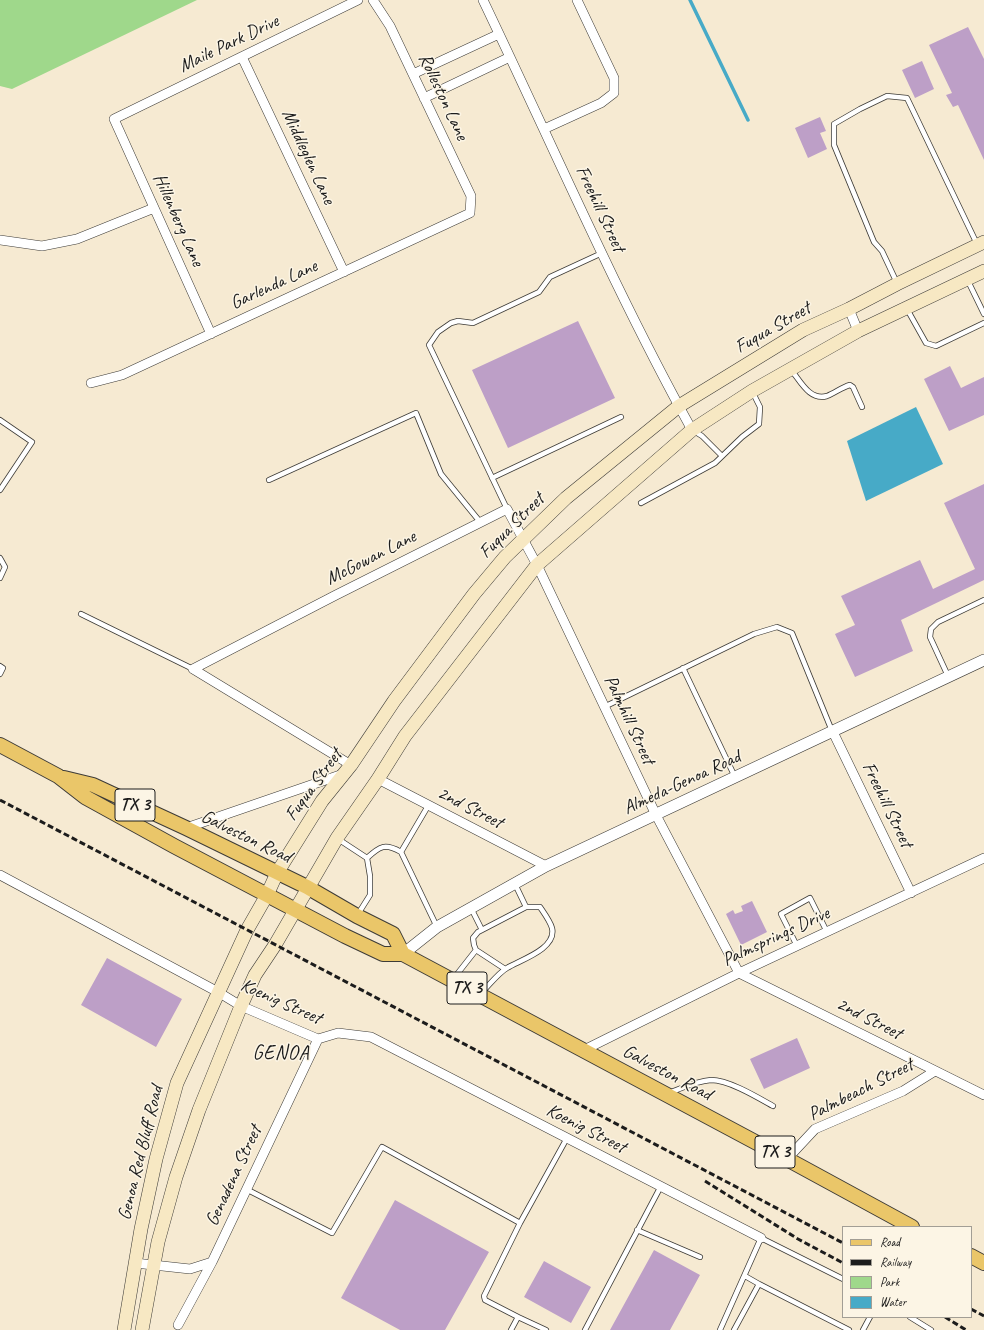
<!DOCTYPE html>
<style>
body{margin:0}
#map{position:relative;width:984px;height:1330px;overflow:hidden;background:#f6ead2;font-family:Caveat,sans-serif}
canvas{display:block}
.legend{position:absolute;left:842px;top:1226px;width:130px;height:92px;box-sizing:border-box;background:#fcf5e5;border:1px solid #a29e95;margin:0;padding:5px 7px;list-style:none;font-size:12px;color:#1c1c1c}
.legend li{display:flex;align-items:center;gap:8px;height:20px}
.legend b{width:20px;border:1px solid #a29e95}
</style>
<div id="map">
<canvas width="984" height="1330"></canvas>
<ul class="legend">
<li><b style="height:5px;background:#eac669"></b>Road</li>
<li><b style="height:5px;background:#1c1c1c"></b>Railway</li>
<li><b style="height:11px;background:#9fd88b"></b>Park</li>
<li><b style="height:11px;background:#47aac7"></b>Water</li>
</ul>
</div>
<script>
const ctx = document.querySelector('canvas').getContext('2d');
ctx.lineJoin = 'round';
function fillPath(path, color) { ctx.fillStyle = color; ctx.fill(path, 'evenodd'); }
function trace(path, color, width, dash) { ctx.strokeStyle = color; ctx.lineWidth = width; ctx.lineCap = dash ? 'butt' : 'round'; ctx.setLineDash(dash || []); ctx.stroke(path); }
function label(font, color, halo, rows, align = 'center') {
  ctx.font = font + ' Caveat,sans-serif'; ctx.lineWidth = 3; ctx.setLineDash([]); ctx.textBaseline = 'middle'; ctx.strokeStyle = halo; ctx.fillStyle = color; for (const [text, x, y, turn = 0] of rows) {
    ctx.save(); ctx.translate(x, y); ctx.rotate((+turn || 0) * Math.PI / 180); ctx.textAlign = isNaN(turn) ? turn : align; if (halo) ctx.strokeText(text, 0, 0); ctx.fillText(text, 0, 0); ctx.restore();
  }
}
const green = new Path2D(`
 M0 0H197L12 89 0 86Z`);
const water = new Path2D(`
 M916 407 943 464 866 501 847 441Z`);
const stream = new Path2D(`
 M690 0 748 120`);
const building = new Path2D(`
 M968 27 984 59V160L958 105 953 107 946 95 952 93 929 45Z
 M922 61 934 89 915 98 902 70Z
 M820 117 826 131 820 133 827 149 808 158 795 128Z
 M578 321 615 398 508 448 472 370Z
 M950 366 961 388 984 377V415L949 431 924 379Z
 M984 484V580L901 620 913 651 855 677 835 634 855 625 841 596 920 560 933 589 975 569 944 503Z
 M752 901 767 932 741 945 726 914 733 910 735 914 743 911 741 906Z
 M107 958 182 999 156 1047 81 1005Z
 M797 1038 810 1068 764 1089 750 1059Z
 M395 1200 489 1252 445 1330H400L341 1298Z
 M654 1250 700 1275 670 1330H610Z
 M544 1261 591 1287 571 1323 524 1297Z`);
const service = new Path2D(`
 M968 281 984 314
 M897 283 882 251 874 242 834 145V124L860 109 887 96 907 98 977 244
 M907 309 926 343 936 346 984 323
 M792 371C801 382 810 401 827 396 835 393 842 387 850 385L853 387 862 407
 M0 420 32 442 0 490
 M694 431 702 436 722 456
 M492 478 621 417
 M269 480 416 413 441 474 481 523
 M641 503 715 463 742 437 759 424 760 407 753 393
 M507 509 429 345 438 332 451 323 458 321 473 323 539 292 550 277 602 253
 M0 558 5 567 0 578
 M81 614 193 669
 M0 666 3 668 0 674
 M683 668 735 777
 M948 676 930 637 931 629 938 622 984 600
 M604 707 754 634 777 627 792 633 832 731
 M338 839 367 858
 M401 852 428 806
 M471 908 482 930
 M358 914 370 895V876L367 858C380 846 385 843 401 852L437 927
 M797 946 781 914 810 898 827 932
 M505 969 476 950 474 945 473 938 478 932 526 907
 M454 978 476 950
 M480 994C489 986 497 974 507 968 520 960 557 949 552 928 550 921 544 913 540 907H526L515 884
 M669 1093C682 1088 696 1081 711 1080 729 1080 757 1097 773 1106
 M246 1189 332 1233 382 1147 520 1223 567 1138
 M637 1230 700 1257
 M745 1276 759 1284
 M518 1317 485 1300 484 1296 520 1223
 M910 1317 931 1330
 M511 1330 518 1317 546 1330
 M585 1330 661 1186
 M720 1330 761 1238 843 1279
 M734 1330 759 1284 849 1330
 M863 1330 870 1317`);
const minor = new Path2D(`
 M483 0C552 144 615 291 692 430
 M242 57 344 272
 M413 74 499 34
 M424 98 510 57
 M544 129 601 103 614 93V78L577 0
 M0 240 42 246 77 239 154 208
 M849 309 858 331
 M211 334 114 119 358 0
 M91 383 122 375 470 213 471 196 390 26 373 0
 M193 669 336 595 507 509 537 565 656 815 739 973
 M193 669 351 765
 M833 732 911 893
 M378 779 546 866
 M186 828 343 774
 M0 875 218 992 241 1006 318 1039 338 1033 371 1037 761 1238
 M739 973 984 1095
 M584 1050 739 973 984 858
 M787 1159 815 1129 903 1091 935 1071
 M135 1263 190 1269 212 1262
 M178 1325 212 1262 318 1039`);
const tertiary = new Path2D(`
 M403 954 437 927 546 866 984 660`);
const secondary = new Path2D(`
 M124 1330 141 1229 156 1159 177 1083 247 930 267 895 277 873 322 801 351 765 394 701 474 594 505 557 566 498 679 406 803 330 849 309 897 284 984 242
 M142 1330 158 1242 176 1177 199 1110 241 1006 255 975 275 945 337 838 378 779 405 736 537 565 692 430 752 391 858 331 984 271`);
const primary = new Path2D(`
 M0 745 58 776 85 797 174 846 345 936 383 954H403L787 1159 912 1227
 M64 778 93 785 186 828 307 887 357 916 393 934 403 954
 M971 1256 984 1263`);
const rail = new Path2D(`
 M0 800 843 1243
 M705 1181 798 1239 843 1263
 M971 1309 984 1316
 M945 1317 966 1330`);
const shields = [
 [135,805,40],
 [467,988,40],
 [775,1152,40]
];
const shieldNames = [
 ["TX 3",135,805],
 ["TX 3",467,988],
 ["TX 3",775,1152]
];
const streetNames = [
 ["Maile Park Drive",229,44,-26],
 ["Rolleston Lane",443,97,65],
 ["Middleglen Lane",308,157,65],
 ["Freehill Street",600,209,65],
 ["Hillenberg Lane",178,220,66],
 ["Garlenda Lane",274,285,-25],
 ["Fuqua Street",773,328,-30],
 ["Fuqua Street",512,526,-45],
 ["McGowan Lane",371,558,-27],
 ["Palmhill Street",629,720,65],
 ["Almeda-Genoa Road",682,783,-25],
 ["Fuqua Street",314,785,-54],
 ["Freehill Street",887,805,64],
 ["2nd Street",470,808,27],
 ["Galveston Road",246,837,26],
 ["Palmsprings Drive",776,937,-25],
 ["Koenig Street",281,1002,24],
 ["2nd Street",869,1019,27],
 ["Galveston Road",667,1073,28],
 ["Palmbeach Street",861,1090,-27],
 ["Koenig Street",586,1129,27],
 ["Genoa Red Bluff Road",141,1153,-76],
 ["Genadena Street",234,1176,-65]
];
const neighbourhoodNames = [
 ["GENOA",281,1054]
];
fillPath(green, '#9fd88b');
fillPath(water, '#47aac7');
trace(stream, '#47aac7', 3.5);
fillPath(building, '#bd9fc7');
trace(service, '#3d3b37', 6);
trace(minor, '#3d3b37', 10);
trace(tertiary, '#3d3b37', 12);
trace(secondary, '#3d3b37', 14);
trace(primary, '#3d3b37', 16);
trace(service, '#fff', 4.5);
trace(minor, '#fff', 9);
trace(tertiary, '#fff', 11);
trace(secondary, '#f7e8c3', 13);
trace(primary, '#eac669', 14);
trace(rail, '#1c1c1c', 3, [6, 3]);
for (const [x, y, w] of shields) { const box = new Path2D(); box.roundRect(x - w / 2, y - 16, w, 32, 3); ctx.fillStyle = '#fcf5e5'; ctx.fill(box); trace(box, '#1c1c1c', 1); }
label('bold 18px', '#1c1c1c', null, shieldNames);
label('19px', '#1c1c1c', '#fcf5e5', streetNames);
ctx.letterSpacing = '1px';
label('20px', '#1c1c1c', '#fcf5e5', neighbourhoodNames);
ctx.letterSpacing = '0px';
</script>
